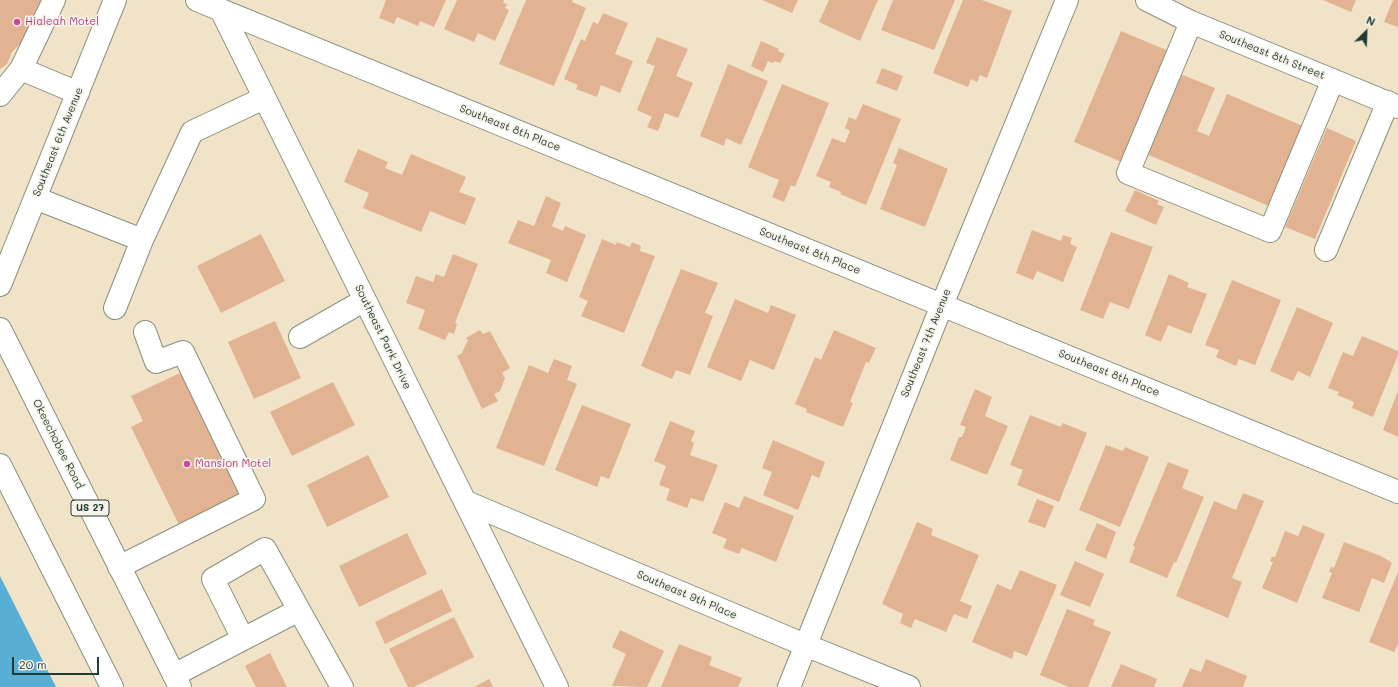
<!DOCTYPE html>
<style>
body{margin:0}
#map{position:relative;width:1398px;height:687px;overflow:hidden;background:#f1e3c7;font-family:Mali,sans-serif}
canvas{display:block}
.north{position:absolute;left:1346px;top:12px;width:40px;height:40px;-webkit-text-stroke:3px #f7f3e8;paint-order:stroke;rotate:24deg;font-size:11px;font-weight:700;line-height:16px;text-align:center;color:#1f3d34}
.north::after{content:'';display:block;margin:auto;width:14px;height:18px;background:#1f3d34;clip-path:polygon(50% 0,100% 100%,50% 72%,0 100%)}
.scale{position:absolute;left:12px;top:657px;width:87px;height:18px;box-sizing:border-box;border:2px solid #1f3d34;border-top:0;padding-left:5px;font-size:12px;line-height:14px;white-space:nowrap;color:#1f3d34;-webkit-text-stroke:3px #f7f3e8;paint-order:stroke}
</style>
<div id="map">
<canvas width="1398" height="687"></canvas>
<div class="north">N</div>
<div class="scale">20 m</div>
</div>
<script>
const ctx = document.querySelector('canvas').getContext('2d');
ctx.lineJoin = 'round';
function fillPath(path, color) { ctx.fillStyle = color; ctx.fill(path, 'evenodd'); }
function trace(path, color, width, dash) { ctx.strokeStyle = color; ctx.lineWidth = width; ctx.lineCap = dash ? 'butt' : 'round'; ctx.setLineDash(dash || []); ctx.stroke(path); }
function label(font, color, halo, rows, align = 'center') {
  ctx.font = font + ' Mali,sans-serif'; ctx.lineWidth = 3.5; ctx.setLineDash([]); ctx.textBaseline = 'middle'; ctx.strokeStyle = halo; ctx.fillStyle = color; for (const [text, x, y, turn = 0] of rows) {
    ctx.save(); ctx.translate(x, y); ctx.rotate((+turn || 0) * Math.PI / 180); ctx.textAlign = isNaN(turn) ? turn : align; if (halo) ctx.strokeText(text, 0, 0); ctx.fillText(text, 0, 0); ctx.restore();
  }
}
const water = new Path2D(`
 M0 576 56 687H0Z`);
const building = new Path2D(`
 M0 0H42L26 46 20 44 12 52 7 64 0 69Z
 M386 0H446L434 27 420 21 418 26 397 17 394 24 379 18Z
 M457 0H504L503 3 507 4 505 8 509 10 495 41 478 33 474 42 444 29Z
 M526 0H573L572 2 586 8 554 86 499 64Z
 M762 0H798L792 13Z
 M829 0H878L860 41 819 22Z
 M893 0H955L934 50 881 30Z
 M963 0H982L1012 11 987 78 980 75 977 82 971 79 968 87 933 73Z
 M1323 0H1356L1351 12Z
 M1393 0H1398V27L1384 22Z
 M603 13 628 23 615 54 633 61 620 93 601 85 597 97 576 89 578 85 564 79 581 39 585 41 593 22 598 24Z
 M1121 31 1171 52 1124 163 1074 142Z
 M657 37 688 49 676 76 693 83 678 118 665 113 658 131 647 127 652 117 637 110 655 66 646 63Z
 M761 41 779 49 778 51 785 54 780 63 774 61 773 63 768 61 763 72 751 66Z
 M728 64 768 81 741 145 726 138 724 146 700 136Z
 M882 68 903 76 897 91 876 83Z
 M1178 73 1215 88 1197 131 1209 136 1227 94 1310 129 1276 209 1144 153Z
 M782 84 829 103 795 187 791 185 784 202 772 197 779 180 748 167Z
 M863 104 901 119 866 205 840 194 841 192 829 187 831 182 816 176 832 138 845 143 850 131 845 128 849 117 856 120Z
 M1327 128 1356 141 1315 239 1285 227Z
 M899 148 948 169 925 227 880 209 897 165 893 163Z
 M358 149 388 162 385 168 402 175 411 154 466 177 459 192 476 198 465 225 430 211 421 232 363 208 369 193 344 182Z
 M1135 190 1159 201 1157 204 1164 207 1156 225 1125 211Z
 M546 196 561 203 552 226 563 231 565 226 586 235 567 282 546 273 551 260 508 243 518 220 534 226Z
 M1032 230 1061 241 1063 235 1072 238 1070 244 1077 247 1063 282 1037 271 1033 280 1016 273Z
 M1111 232 1153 247 1129 309 1110 302 1103 319 1080 310Z
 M261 234 285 281 221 313 197 266Z
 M602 239 616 245 617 242 630 247 632 242 641 246 640 251 655 256 624 333 581 316 588 301 579 297Z
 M453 254 478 264 455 323 457 324 454 334 449 332 445 340 418 329 425 310 406 303 416 276 433 282 436 274 444 277Z
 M681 269 718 283 705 313 713 316 690 375 676 370 672 379 641 366Z
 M1169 274 1189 283 1187 287 1207 294 1191 334 1168 325 1161 342 1145 335Z
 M1232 280 1281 300 1255 365 1239 359 1236 366 1216 357 1219 350 1205 345Z
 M735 299 768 313 771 305 796 315 774 370 750 360 741 381 707 367Z
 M1297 307 1333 323 1310 377 1298 371 1293 381 1270 371Z
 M275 321 301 378 254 399 228 342Z
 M480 330 483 334 490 331 510 368 502 373 505 378 500 391 494 394 498 401 482 409 457 356 462 353 468 340 466 338Z
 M834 330 876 348 869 363 866 362 850 402 853 403 843 427 806 412 807 409 795 404 815 357 821 360Z
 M1362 336 1398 351V355L1373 417 1352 408 1354 402 1337 395 1339 392 1328 388 1343 352 1353 356Z
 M554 359 572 366 567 380 577 384 544 466 496 448 529 365 548 373Z
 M180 373 243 501 182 531 131 427 143 421 131 396Z
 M333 382 355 425 292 456 270 412Z
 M975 389 992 397 985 416 1008 426 987 475 950 460 959 437H962L966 427 960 425Z
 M1398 391V437L1383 430Z
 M582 405 631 424 609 479 601 476 597 487 555 470Z
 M1030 415 1061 427 1063 423 1087 433 1059 502 1017 485 1023 470 1010 465Z
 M670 421 695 431 691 441 694 443 690 455 718 465 703 502 691 498 687 508 666 500 670 489 659 485 666 466 654 461Z
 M773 440 825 462 819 478 812 475 798 510 763 495 772 472 762 468Z
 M1106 445 1123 451 1125 447 1149 457 1120 527 1079 510Z
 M368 455 389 497 327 527 307 485Z
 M1168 462 1189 470 1182 488 1204 497 1176 563 1174 562 1167 578 1129 562 1135 547 1133 546Z
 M1243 493 1264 501 1232 578 1242 582 1228 618 1176 596 1214 501 1236 510Z
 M744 496 794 516 776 562 742 548 739 554 723 548 727 539 712 533 725 502 739 508Z
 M1037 499 1054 506 1045 528 1028 522Z
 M917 522 933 529 931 535 979 555 960 601 972 606 967 619 954 614 946 632 915 619 911 628 900 623 903 614 882 604Z
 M1097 523 1116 532 1106 559 1085 550Z
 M1303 525 1325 534 1297 603 1262 588 1273 562 1270 561 1272 557H1275L1285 531 1298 536Z
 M407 533 427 574 359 607 339 566Z
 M1344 542 1381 556 1392 563 1384 583 1372 578 1359 612 1322 598 1332 573 1329 572 1331 567 1334 568Z
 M1075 561 1104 574 1090 607 1060 595Z
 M1020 570 1057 585 1027 656 1014 651 1012 659 972 642 997 584 1011 590Z
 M1398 572V644L1394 652 1369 642Z
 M442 589 452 611 385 644 375 622Z
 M1067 609 1095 620 1093 625 1111 632 1088 687H1069L1040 675Z
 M454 617 474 657 414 687H408L389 649Z
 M620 630 664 651 647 687 612 686 626 654 612 647Z
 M679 644 712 657 709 665 742 678 738 687H661Z
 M270 653 287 687H256L245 666Z
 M1206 659 1247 676 1243 687H1182L1190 668 1201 672Z
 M1121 664 1157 679 1154 687H1111Z
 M489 679 493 687H474Z`);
const minor = new Path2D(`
 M197 0 221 10 557 687
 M1147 0 1191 22 1398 107
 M221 10 1398 492
 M1191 22 1128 173 1270 231 1333 80
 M21 69 78 93
 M0 95 21 69 54 0
 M35 198 142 240 192 132 264 98
 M1326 250 1388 102
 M0 285 115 0
 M115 308 142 240
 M300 337 365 300
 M466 502 805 645 909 687
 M119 567 254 499 183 352 156 362 145 332
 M299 610 342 687
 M174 675 299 610 265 549 213 579 243 639
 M789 687 942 305 1067 0`);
const highway = new Path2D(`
 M0 329 180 687
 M0 465 112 687`);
const markers = [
 [17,22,4,"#d1479c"],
 [187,464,4,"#d1479c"]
];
const shields = [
 [90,508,38]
];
const shieldNames = [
 ["US 27",90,508]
];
const hotelNames = [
 ["Hialeah Motel",25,22],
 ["Mansion Motel",195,464]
];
const streetNames = [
 ["Southeast 8th Street",1272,55,22],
 ["Southeast 8th Place",510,128,22],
 ["Southeast 6th Avenue",58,142,-68],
 ["Southeast 8th Place",810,251,22],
 ["Southeast Park Drive",383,337,64],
 ["Southeast 7th Avenue",926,343,-68],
 ["Southeast 8th Place",1109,373,22],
 ["Okeechobee Road",58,444,63],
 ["Southeast 9th Place",687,595,23]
];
fillPath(water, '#58aed4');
fillPath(building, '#e2b393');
trace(minor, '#88907e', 24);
trace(highway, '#88907e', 24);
trace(minor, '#fff', 22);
trace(highway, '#fff', 22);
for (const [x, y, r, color] of markers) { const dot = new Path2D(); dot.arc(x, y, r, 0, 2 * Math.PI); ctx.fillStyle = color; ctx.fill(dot); trace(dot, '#f7f3e8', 1.5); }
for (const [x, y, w] of shields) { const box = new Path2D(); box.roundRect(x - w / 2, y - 8, w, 16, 3); ctx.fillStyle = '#f7f3e8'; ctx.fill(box); trace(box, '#1f3d34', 1); }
label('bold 10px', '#1f3d34', null, shieldNames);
label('11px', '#b23c85', '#f7f3e8', hotelNames, 'left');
label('11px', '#1f3d34', '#f7f3e8', streetNames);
</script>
